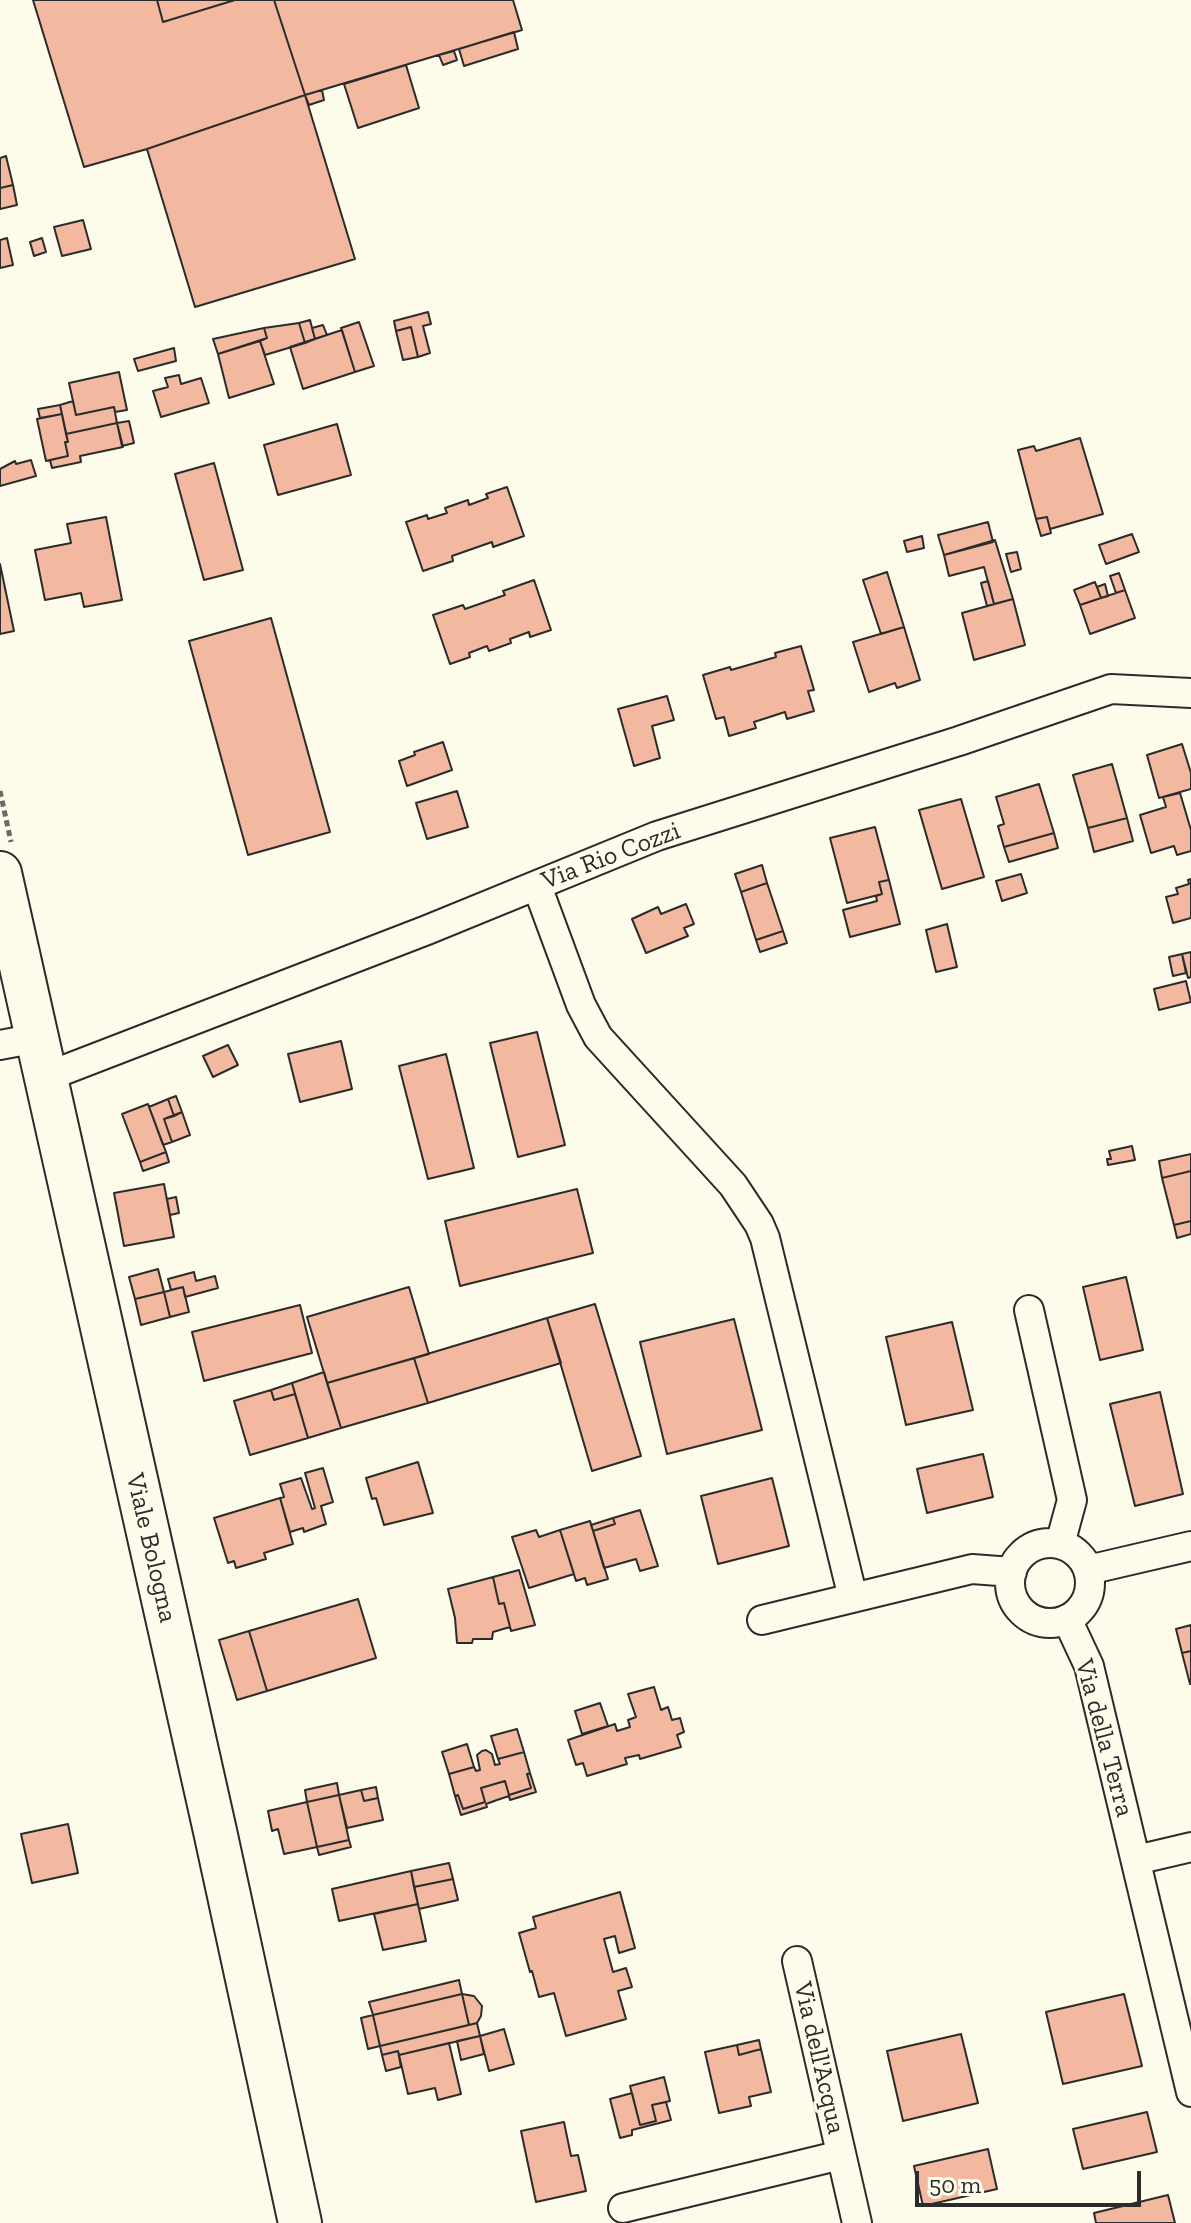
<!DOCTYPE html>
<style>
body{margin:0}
#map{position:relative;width:1191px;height:2223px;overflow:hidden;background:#fdfbea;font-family:"Zilla Slab",serif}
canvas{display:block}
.scale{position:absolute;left:915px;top:2171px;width:226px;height:36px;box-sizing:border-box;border:4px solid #2b2b2b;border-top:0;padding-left:10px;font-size:24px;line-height:28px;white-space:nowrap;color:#2b2b2b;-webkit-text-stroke:6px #fdfbea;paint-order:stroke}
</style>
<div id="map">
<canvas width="1191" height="2223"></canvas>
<div class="scale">50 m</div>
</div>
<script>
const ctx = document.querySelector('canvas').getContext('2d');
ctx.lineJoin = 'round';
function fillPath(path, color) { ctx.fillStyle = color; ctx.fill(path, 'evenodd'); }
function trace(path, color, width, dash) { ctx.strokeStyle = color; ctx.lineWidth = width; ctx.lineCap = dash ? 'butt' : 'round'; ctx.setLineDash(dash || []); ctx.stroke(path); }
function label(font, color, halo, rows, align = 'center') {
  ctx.font = font + ' "Zilla Slab",serif'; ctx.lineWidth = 6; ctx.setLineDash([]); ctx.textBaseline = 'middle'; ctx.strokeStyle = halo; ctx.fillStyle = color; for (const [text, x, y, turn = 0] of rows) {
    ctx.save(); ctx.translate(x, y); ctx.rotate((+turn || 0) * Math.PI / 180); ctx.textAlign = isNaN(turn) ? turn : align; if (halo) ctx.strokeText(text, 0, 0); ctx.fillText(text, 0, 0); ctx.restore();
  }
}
const building = new Path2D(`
 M33 0H157L163 22 235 0H274L305 95 147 149 84 167Z
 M157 0H235L163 22Z
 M274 0H513L522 30 305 95Z
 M514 32 518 49 464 66 459 49Z
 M454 51 457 60 443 65 439 55Z
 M406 65 419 108 358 128 344 84Z
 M322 90 324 100 309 105 305 95Z
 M305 95 355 259 195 307 147 149Z
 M6 156 13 185 0 188V158Z
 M13 185 17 205 0 209V188Z
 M83 220 91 249 62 256 54 227Z
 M7 238 13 265 0 268V240Z
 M42 238 46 252 34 256 30 242Z
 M428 312 431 324 423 326 430 353 418 357 411 327 396 331 394 321Z
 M310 320 315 339 305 343 299 323Z
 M359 322 374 366 355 372 341 328Z
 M299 323 305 343 265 355 260 341 267 338 264 328Z
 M323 325 327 335 315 339 312 328Z
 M411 327 418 357 403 360 396 331Z
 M264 328 267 338 218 354 213 339Z
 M342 330 355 372 303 389 290 347Z
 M260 341 274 384 229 398 218 354Z
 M174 348 176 361 138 371 134 359Z
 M119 372 127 410 115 412 114 407 76 415 69 383Z
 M179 375 181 384 201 378 209 403 161 417 153 391 168 387 165 378Z
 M73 401 76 415 114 407 117 423 66 434 60 405Z
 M60 405 62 414 40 418 38 409Z
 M62 414 68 442H65L68 456 46 461 37 419Z
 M129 421 134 443 122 446 117 423Z
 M117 423 123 447 80 456 81 462 52 468 50 460 68 456 65 442H68L66 434Z
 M337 424 351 475 278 495 264 445Z
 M1080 438 1103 514 1050 529 1047 517 1036 519 1018 450 1034 446 1036 451Z
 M31 460 36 476 0 486V469L15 461 16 464Z
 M214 463 243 570 204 580 175 474Z
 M507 487 524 536 493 547 492 542 452 556 453 561 423 571 406 522 427 515 428 519 447 513 445 508 468 500 469 505 488 498 486 494Z
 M106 517 122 600 84 607 81 593 45 600 35 550 71 543 67 524Z
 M1047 517 1051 533 1041 536 1036 519Z
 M988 522 993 542 944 555 938 535Z
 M1132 534 1139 552 1106 564 1099 545Z
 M922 536 924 548 907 552 904 541Z
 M995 540 1013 599 994 604 984 567 949 576 944 555Z
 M1017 552 1021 569 1011 572 1006 554Z
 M0 564 14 631 0 634Z
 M887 572 904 627 881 634 863 580Z
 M1119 573 1125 590 1116 593 1110 576Z
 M534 580 551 630 530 637 529 632 510 639 511 643 489 651 487 646 469 653 470 657 450 664 433 615 463 605 465 609 505 595 503 591Z
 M988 581 994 604 987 606 981 583Z
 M1095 582 1101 598 1080 605 1074 590Z
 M1105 584 1108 596 1101 598 1097 587Z
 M1125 590 1135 618 1090 634 1080 605Z
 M1013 599 1025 645 974 660 962 613Z
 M271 618 330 832 248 855 189 641Z
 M904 627 920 680 897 688 895 683 869 692 853 642Z
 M801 646 814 690 808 691 814 711 787 719 785 712 754 722 756 728 729 736 724 717 716 719 703 675 730 667 731 670 776 657 775 653Z
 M667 696 674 720 652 726 660 758 634 766 618 709Z
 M443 742 452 770 407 786 399 761 415 755 414 752Z
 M1182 744 1191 773V789L1159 798 1147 755Z
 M1112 764 1127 818 1088 828 1073 775Z
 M1039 784 1054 833 1004 847 998 826 1004 824 996 797Z
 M457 791 468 827 427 839 416 803Z
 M1180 793 1191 830V851L1177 855 1174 846 1151 853 1140 815 1166 807 1163 797Z
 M961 799 984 877 942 889 919 810Z
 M1127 818 1133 841 1094 852 1088 828Z
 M875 827 889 880 879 882 882 894 847 903 830 838Z
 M1054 833 1058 848 1009 862 1004 847Z
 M762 865 767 883 741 892 735 874Z
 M1021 874 1027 893 1002 901 996 881Z
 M1191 879V918L1173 923 1166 897 1178 894 1176 888 1189 884 1188 880Z
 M889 880 900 924 850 937 843 910 877 901 876 896 882 894 879 882Z
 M767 883 783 931 756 940 741 892Z
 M686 904 694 924 684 928 688 936 646 953 632 919 658 907 661 914Z
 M947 924 957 967 936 972 926 930Z
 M783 931 787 943 760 952 756 940Z
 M1191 952V977L1188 978 1182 954Z
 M1182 954 1186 973 1173 976 1169 957Z
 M1186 981 1191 1002 1159 1010 1154 989Z
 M537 1032 565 1145 518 1157 490 1043Z
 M341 1041 352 1089 300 1102 288 1054Z
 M228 1045 238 1065 213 1077 203 1056Z
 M446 1054 474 1168 428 1179 399 1066Z
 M176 1096 182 1112 174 1116 168 1099Z
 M168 1099 174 1116 164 1119 172 1142 163 1145 149 1107Z
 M148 1104 166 1152 140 1162 122 1114Z
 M182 1112 190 1135 172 1142 164 1119Z
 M1132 1146 1135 1160 1108 1165 1107 1159H1111L1109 1151Z
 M166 1152 169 1162 143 1171 140 1162Z
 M1191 1154V1171L1162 1178 1159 1161Z
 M1191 1171V1221L1174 1225 1162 1178Z
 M164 1184 174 1237 124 1246 114 1193Z
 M577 1189 593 1253 460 1286 445 1221Z
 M176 1197 179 1213 170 1215 167 1199Z
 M1191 1221V1234L1177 1238 1174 1225Z
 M158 1269 164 1292 135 1299 129 1277Z
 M194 1272 196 1281 215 1276 218 1288 185 1297 183 1287 171 1290 168 1279Z
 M1126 1277 1143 1350 1100 1360 1083 1287Z
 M183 1287 189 1312 170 1317 164 1292Z
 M409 1287 429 1354 327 1383 307 1317Z
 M164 1292 170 1317 141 1325 135 1299Z
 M595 1304 641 1456 592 1471 547 1318Z
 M300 1305 312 1353 204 1381 192 1332Z
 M547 1318 561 1363 428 1403 414 1358Z
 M734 1319 762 1430 667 1454 640 1342Z
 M952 1322 973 1410 906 1425 886 1337Z
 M414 1358 428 1403 341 1428 327 1383Z
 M324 1372 341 1428 308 1438 292 1383Z
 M292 1383 295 1394 274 1400 271 1390Z
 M271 1390 274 1400 295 1394 308 1438 250 1455 234 1401Z
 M1160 1392 1183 1494 1135 1506 1110 1404Z
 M983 1454 993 1497 927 1513 917 1469Z
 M418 1462 433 1513 384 1525 376 1498 372 1499 366 1478Z
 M323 1468 333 1502 321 1506 326 1524 304 1532 303 1528 290 1532 280 1498 284 1497 280 1484 301 1478 312 1509 315 1508 305 1473Z
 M772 1478 789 1546 718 1564 701 1496Z
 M280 1498 293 1544 264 1553 266 1559 236 1568 234 1561 228 1563 214 1518Z
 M640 1510 658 1566 640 1571 636 1559 604 1568 593 1531 615 1524 613 1518Z
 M613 1518 615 1524 593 1531 591 1525Z
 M590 1521 608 1579 587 1585 585 1578 576 1581 560 1530Z
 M536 1530 539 1537 560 1530 574 1574 529 1588 512 1537Z
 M519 1570 535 1625 511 1631 504 1603 499 1604 493 1577Z
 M493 1577 499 1604 504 1603 510 1627 493 1632 492 1639H473L472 1643H457L455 1618 448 1589Z
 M358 1599 376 1658 267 1691 249 1631Z
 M1191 1625V1651L1182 1653 1176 1629Z
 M249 1631 267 1691 237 1700 219 1640Z
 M1191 1651V1684H1190L1182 1653Z
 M654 1687 661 1710 668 1707 672 1720 680 1718 684 1732 677 1735 681 1747 640 1759 639 1755 625 1758 627 1764 587 1776 583 1763 576 1765 568 1740 615 1724 617 1731 630 1727 628 1720 636 1717 628 1694Z
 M600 1703 608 1726 582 1734 575 1711Z
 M517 1729 524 1752 498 1759 491 1736Z
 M467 1744 474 1767 449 1774 442 1752Z
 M486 1750 492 1754 495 1765 500 1764 498 1759 524 1752 530 1773 527 1774 531 1788 509 1795 505 1781 481 1788 485 1802 463 1809 458 1795 455 1796 449 1774 474 1767 476 1771 480 1770 477 1755 482 1751Z
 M530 1773 536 1792 510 1800 509 1796 497 1800 486 1804 487 1807 461 1815 455 1796 458 1795 463 1809 485 1802 481 1788 505 1781 509 1795 531 1788 527 1774Z
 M337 1783 339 1795 307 1802 305 1790Z
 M376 1787 378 1798 364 1801 361 1790Z
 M361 1790 364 1801 378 1798 383 1820 347 1828 339 1795Z
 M339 1795 349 1840 317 1847 307 1802Z
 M307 1802 317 1847 284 1854 278 1829 272 1831 268 1811Z
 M68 1824 78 1873 32 1883 21 1834Z
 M349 1840 351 1847 319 1855 317 1847Z
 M449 1863 453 1879 414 1887 411 1871Z
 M411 1871 418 1904 339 1921 332 1889Z
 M453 1879 458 1900 419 1909 414 1887Z
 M620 1892 635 1948 619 1953 615 1936 604 1939 613 1972 626 1968 632 1987 618 1991 626 2019 566 2036 554 1993 539 1997 532 1971 530 1972 519 1933 536 1928 533 1917Z
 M418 1904 426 1941 383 1950 374 1914Z
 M459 1980 462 1994 373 2015 369 2002Z
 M462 1994 474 1996 482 2006 481 2016 477 2023 469 2025Z
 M462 1994 469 2025 380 2046 373 2015Z
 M1124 1994 1142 2066 1063 2084 1046 2012Z
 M373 2015 380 2046 368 2049 361 2018Z
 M477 2023 480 2036 399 2055 398 2051 382 2055 380 2046Z
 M504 2029 514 2064 489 2071 480 2036Z
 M961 2034 978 2103 903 2121 887 2051Z
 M480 2036 484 2054 461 2060 457 2041Z
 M759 2040 761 2049 739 2055 737 2045Z
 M449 2043 461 2094 438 2100 435 2088 408 2094 399 2055Z
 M737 2045 739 2055 761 2049 771 2092 749 2097 751 2106 719 2113 705 2052Z
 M398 2051 401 2067 386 2071 382 2055Z
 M664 2077 670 2101 652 2105 656 2121 640 2125 630 2086Z
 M632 2093 640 2125 656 2121 652 2105 666 2102 671 2120 632 2130V2135L620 2138 610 2099Z
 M1147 2112 1157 2152 1083 2169 1073 2129Z
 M564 2122 571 2156 578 2155 586 2191 536 2202 521 2131Z
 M988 2149 997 2189 923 2206 914 2166Z
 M1168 2195 1175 2223H1096L1094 2213Z`);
const path = new Path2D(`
 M0 791 11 842`);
const minor = new Path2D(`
 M537 886 581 1005 598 1037 733 1185 759 1224 765 1238 853 1598
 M0 1045 37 1038
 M46 1077 427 930 657 836 959 741 1111 689 1191 693
 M1029 1310 1072 1500 1060 1544
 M1010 1583a40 40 0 1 1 80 0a40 40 0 1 1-80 0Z
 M1088 1570 1191 1546
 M1067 1619 1089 1666 1191 2092
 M762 1620 972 1569 1012 1572
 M1136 1860 1191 1847
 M797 1961 857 2223
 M623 2208 841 2155`);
const primary = new Path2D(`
 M0 873 215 1831 300 2223`);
const streetNames = [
 ["Via Rio Cozzi",611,856,-21],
 ["Viale Bologna",151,1548,77],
 ["Via della Terra",1104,1738,75],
 ["Via dell'Acqua",819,2058,77]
];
fillPath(building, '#f2b8a0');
trace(building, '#2b2b2b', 2);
trace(minor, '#2b2b2b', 32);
trace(primary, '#2b2b2b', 46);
trace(path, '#6a6964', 5, [6, 4]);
trace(minor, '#fdfbea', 28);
trace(primary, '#fdfbea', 42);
label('26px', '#2b2b2b', '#fdfbea', streetNames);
</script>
